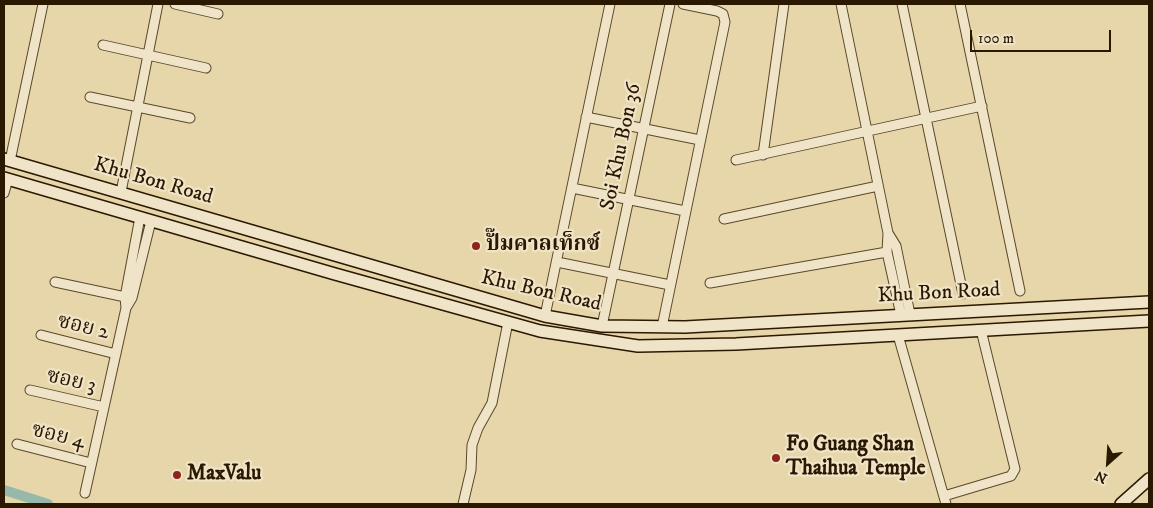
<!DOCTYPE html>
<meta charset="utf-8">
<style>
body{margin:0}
#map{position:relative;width:1153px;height:508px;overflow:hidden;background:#e6d6aa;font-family:"IM FELL DW Pica",serif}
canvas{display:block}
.frame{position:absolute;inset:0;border:5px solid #2b1800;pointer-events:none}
.north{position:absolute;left:1083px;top:438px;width:50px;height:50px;-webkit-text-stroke:4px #efe4c8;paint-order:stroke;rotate:206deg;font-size:14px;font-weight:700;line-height:20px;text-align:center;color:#2b1800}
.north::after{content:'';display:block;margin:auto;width:18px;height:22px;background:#2b1800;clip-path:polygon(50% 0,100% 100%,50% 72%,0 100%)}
.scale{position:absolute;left:970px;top:30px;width:141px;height:22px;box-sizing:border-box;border:2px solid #2b1800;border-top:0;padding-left:6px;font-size:15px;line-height:18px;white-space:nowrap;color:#2b1800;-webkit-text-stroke:4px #efe4c8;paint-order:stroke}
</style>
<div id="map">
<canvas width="1153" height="508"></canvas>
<div class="frame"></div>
<div class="north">N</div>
<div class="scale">100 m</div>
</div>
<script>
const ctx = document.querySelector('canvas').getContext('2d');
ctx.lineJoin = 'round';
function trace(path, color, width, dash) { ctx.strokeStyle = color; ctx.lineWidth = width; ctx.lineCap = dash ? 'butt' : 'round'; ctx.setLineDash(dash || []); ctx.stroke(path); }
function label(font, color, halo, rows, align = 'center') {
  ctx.font = font + ' "IM FELL DW Pica","Noto Serif Thai",serif'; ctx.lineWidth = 4.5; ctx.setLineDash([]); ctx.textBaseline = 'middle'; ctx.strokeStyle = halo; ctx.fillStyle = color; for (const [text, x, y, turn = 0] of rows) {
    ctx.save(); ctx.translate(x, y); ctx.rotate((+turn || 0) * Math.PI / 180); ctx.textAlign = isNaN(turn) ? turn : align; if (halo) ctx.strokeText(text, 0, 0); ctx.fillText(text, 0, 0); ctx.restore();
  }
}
const canal = new Path2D(`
 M4 490 48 504`);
const minor = new Path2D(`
 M175 4 218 14
 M841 4 888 233 887 252 901 315
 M902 4 963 294
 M960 4 1020 291
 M103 45 206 68
 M90 97 190 118
 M586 117 700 140
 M763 155 784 4
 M736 160 982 106
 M10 161 43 4
 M572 188 685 211
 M121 192 158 4
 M4 193 8 179
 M724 219 878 186
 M888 233 896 246 910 314
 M557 262 670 285
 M55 282 130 298
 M710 283 887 252
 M126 308 125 297 140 217
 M545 316 610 4
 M602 326 670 4
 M662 327 725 22 723 14 717 11 683 4
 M41 335 116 354
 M898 335 946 504
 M30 390 104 407
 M17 444 91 463
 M85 493 126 308 132 298 151 221
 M944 496 1011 476 1015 469 981 330
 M463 504 471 470 472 445 478 428 492 403 508 322`);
const secondary = new Path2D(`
 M4 159 545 316 602 326 685 327 1149 302
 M4 178 335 274 540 331 638 346 736 344 1149 321
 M1121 504 1149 479`);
const markers = [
 [476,246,5,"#8f2418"],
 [776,458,5,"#8f2418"],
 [177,475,5,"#8f2418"]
];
const streetNames = [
 ["Soi Khu Bon 36",622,147,-78],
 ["Khu Bon Road",153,182,16],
 ["Khu Bon Road",541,292,13],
 ["Khu Bon Road",939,294,-3],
 ["ซอย 2",83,328,14],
 ["ซอย 3",71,382,13],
 ["ซอย 4",58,437,14]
];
const poiNames = [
 ["ปั๊มคาลเท็กซ์",486,246],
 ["Fo Guang Shan",786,446],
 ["Thaihua Temple",786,470],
 ["MaxValu",187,475]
];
trace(canal, '#96b9aa', 10);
trace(minor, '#5a482a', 11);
trace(secondary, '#2b1800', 14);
trace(minor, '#efe4c8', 9);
trace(secondary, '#efe4c8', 11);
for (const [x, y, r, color] of markers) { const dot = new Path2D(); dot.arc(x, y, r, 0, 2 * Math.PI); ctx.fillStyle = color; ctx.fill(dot); trace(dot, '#efe4c8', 2); }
label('21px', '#2b1800', '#efe4c8', streetNames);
label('bold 21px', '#2b1800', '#efe4c8', poiNames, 'left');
</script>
